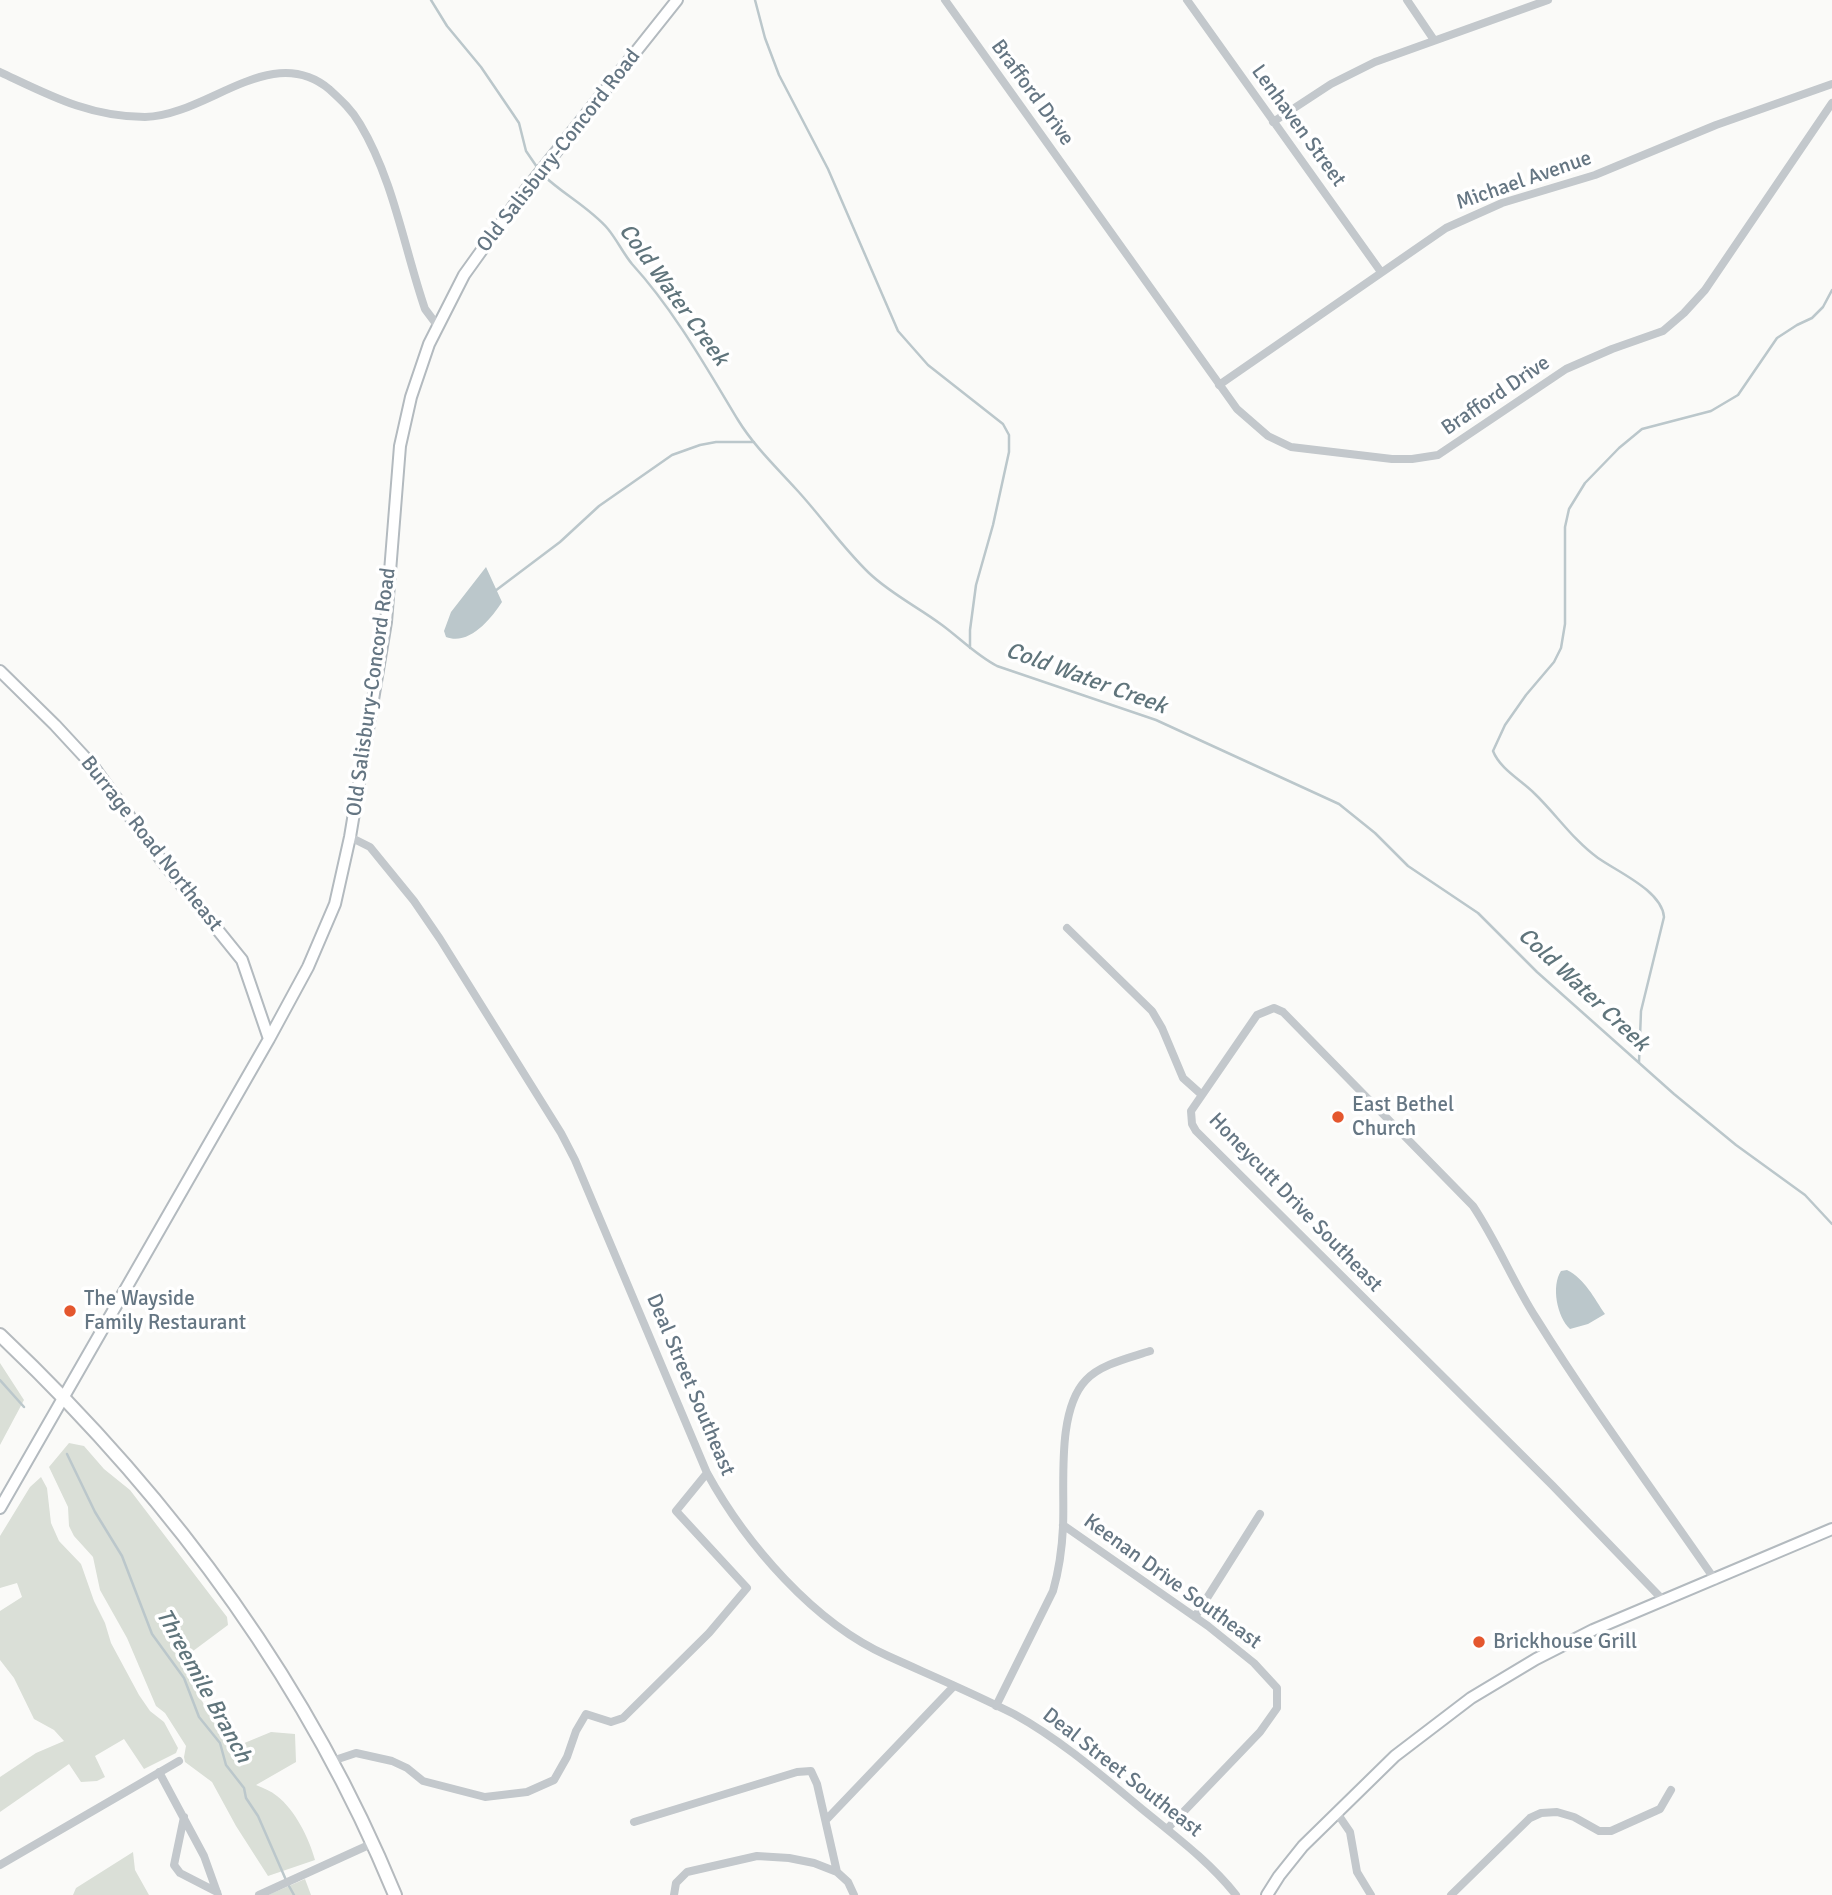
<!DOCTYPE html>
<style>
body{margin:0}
canvas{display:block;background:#fafaf8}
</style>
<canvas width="1832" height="1895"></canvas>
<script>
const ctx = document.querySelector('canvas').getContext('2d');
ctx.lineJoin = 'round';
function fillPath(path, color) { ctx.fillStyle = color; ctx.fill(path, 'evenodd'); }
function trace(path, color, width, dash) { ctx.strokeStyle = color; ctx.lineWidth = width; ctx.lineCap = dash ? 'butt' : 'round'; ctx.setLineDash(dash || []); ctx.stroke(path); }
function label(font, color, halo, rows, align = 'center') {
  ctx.font = font + ' Signika,sans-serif'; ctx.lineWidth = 7; ctx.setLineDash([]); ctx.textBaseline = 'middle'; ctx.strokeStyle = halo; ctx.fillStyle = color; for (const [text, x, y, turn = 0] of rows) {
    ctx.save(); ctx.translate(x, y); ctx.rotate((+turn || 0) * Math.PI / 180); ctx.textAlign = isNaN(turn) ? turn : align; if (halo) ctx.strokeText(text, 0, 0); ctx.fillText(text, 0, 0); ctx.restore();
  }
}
const green = new Path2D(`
 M0 1363 24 1400 0 1445Z
 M69 1443 84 1446 104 1469 130 1490 227 1617 228 1625 185 1657 182 1666 218 1729 242 1744 271 1732 295 1734 296 1762 256 1785C263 1788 271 1791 277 1796 295 1810 309 1838 315 1860L268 1876 236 1826 212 1782 185 1762 184 1757 186 1746 165 1713 156 1706 127 1638 100 1590 93 1557 74 1536 69 1526 68 1507 49 1467Z
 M41 1477 47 1488 51 1523 59 1541 81 1564 94 1601 105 1623 111 1643 139 1695 150 1711 164 1722 178 1748 176 1753 144 1769 124 1739 95 1756 105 1777 97 1781 81 1782 69 1764 0 1812V1777L36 1753 64 1741 54 1730 34 1719 14 1678 0 1660V1611L22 1597 17 1583 0 1588V1536L30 1487Z
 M133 1852 135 1870 149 1895H73L76 1888Z
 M305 1879 311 1895H268Z`);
const water = new Path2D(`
 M486 567 502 602C491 619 469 646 446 637L444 631 451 612Z
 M1567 1270C1585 1279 1594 1298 1605 1314L1588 1324 1570 1329C1557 1317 1551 1286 1561 1271Z`);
const stream = new Path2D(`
 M431 0 447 26 481 67 513 114 519 123 526 151 539 170
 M755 0 765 38 779 75 828 169 898 331 928 365 1003 424 1009 435V452L993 525 976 585 970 630V648
 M543 175C564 195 590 208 608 229 617 240 623 253 632 264 674 310 706 367 738 420 754 446 776 467 796 489 821 516 842 547 869 573 891 594 918 607 942 625 961 639 976 655 997 666L1156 720 1339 804 1375 833 1408 866 1478 913 1537 972 1674 1094 1736 1145 1805 1195 1832 1224
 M495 591 560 542 599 506 672 455 700 445 716 442H754
 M1639 1062 1641 1011 1664 917C1662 891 1618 872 1598 858 1573 840 1556 814 1534 793 1521 780 1500 769 1493 751L1505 725 1526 695 1554 662 1561 648 1565 624V527L1569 509 1585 483 1619 448 1642 429 1711 411 1738 395 1777 338 1797 325 1812 318 1823 307 1832 290
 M0 1380 24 1407
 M67 1454 95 1512 122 1556 152 1634 184 1678 199 1717 220 1743 226 1765 244 1788 246 1798 258 1816 286 1880
 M289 1886 294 1895`);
const street = new Path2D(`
 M945 0 1237 409 1268 436 1291 447 1392 459H1412L1438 455 1566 369 1612 349 1663 331 1684 313 1705 290 1832 103
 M1187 0 1381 272
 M1407 0 1434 40
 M0 72C49 95 89 117 145 117 207 116 271 41 329 89 341 100 352 110 360 124 394 181 404 248 425 309L437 325
 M1273 122 1331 84 1375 62 1548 0
 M1219 385 1446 228 1502 203 1595 175 1716 125 1832 84
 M350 837 370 847 414 901 440 939 561 1133 575 1160 707 1473C746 1544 814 1623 888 1656 930 1675 973 1693 1014 1714 1061 1740 1101 1775 1142 1809 1175 1836 1210 1862 1236 1895
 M1067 928 1152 1011 1162 1028 1183 1078 1202 1095
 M1063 1525 1208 1626 1254 1663 1277 1688V1708L1260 1732 1167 1829
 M1664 1601 1552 1485 1196 1131 1192 1124 1191 1111 1257 1015 1274 1008 1283 1012 1473 1206C1497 1242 1513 1282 1536 1318 1592 1408 1655 1493 1715 1580
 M1195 1617 1260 1514
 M996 1706 1053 1591C1059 1570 1062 1549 1063 1527 1065 1486 1056 1411 1086 1380 1101 1364 1129 1358 1150 1351
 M332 1761 356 1753 392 1761 407 1768 423 1781 485 1797 527 1792 554 1780 567 1757 576 1731 586 1714 611 1722 623 1718 709 1633 747 1588 676 1511 707 1473
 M159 1772 204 1856 218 1895
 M1337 1813 1350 1832 1357 1872 1371 1895
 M184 1817 174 1865 180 1873 217 1892
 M826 1820 954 1686
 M634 1822 797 1772 811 1771 817 1784 837 1872 848 1882 854 1895
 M0 1865 179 1761
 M259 1895 371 1844
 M674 1895 676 1883 687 1872 757 1856 789 1858 814 1863 837 1872
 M1451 1895 1530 1818 1541 1813 1557 1812 1574 1817 1599 1831H1611L1660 1809 1671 1790`);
const secondary = new Path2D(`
 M0 671 55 725 93 766 162 861 242 960 269 1039
 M0 1508 269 1039 308 967 335 904 350 837 386 622 400 446 411 397 429 344 464 275 517 201 677 0
 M1267 1895 1279 1876 1303 1846 1395 1756 1471 1698 1536 1659 1593 1630 1832 1529`);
const primary = new Path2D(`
 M0 1335C168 1494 307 1681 395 1895`);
const markers = [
 [1338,1117,7,"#e4572e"],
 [70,1311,7,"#e4572e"],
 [1479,1642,7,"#e4572e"]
];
const streetNames = [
 ["Brafford Drive",1032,93,54],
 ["Lenhaven Street",1298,126,54],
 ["Old Salisbury-Concord Road",559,151,-52],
 ["Michael Avenue",1524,181,-19],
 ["Brafford Drive",1496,396,-34],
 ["Old Salisbury-Concord Road",372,692,-82],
 ["Burrage Road Northeast",151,844,52],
 ["Honeycutt Drive Southeast",1295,1203,46],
 ["Deal Street Southeast",690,1385,67],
 ["Keenan Drive Southeast",1172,1582,36],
 ["Deal Street Southeast",1122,1773,38]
];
const poiNames = [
 ["East Bethel",1352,1105],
 ["Church",1352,1129],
 ["The Wayside",84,1299],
 ["Family Restaurant",84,1323],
 ["Brickhouse Grill",1493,1642]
];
const waterNames = [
 ["Cold Water Creek",673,295,54],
 ["Cold Water Creek",1086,679,20],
 ["Cold Water Creek",1583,990,43],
 ["Threemile Branch",203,1686,61]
];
fillPath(green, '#dadfd7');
fillPath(water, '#bbc7cb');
trace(stream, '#bbc7cb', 2.5);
trace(secondary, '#b3babf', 14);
trace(primary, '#b5babe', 16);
trace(street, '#c3c8cc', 8);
trace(secondary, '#fff', 10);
trace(primary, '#fff', 12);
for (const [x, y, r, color] of markers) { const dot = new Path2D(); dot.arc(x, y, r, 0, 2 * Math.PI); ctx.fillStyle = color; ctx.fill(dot); trace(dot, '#fff', 2.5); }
label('21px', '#657683', '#fff', streetNames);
label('21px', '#657683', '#fff', poiNames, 'left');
label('italic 23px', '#60757c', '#fff', waterNames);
</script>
